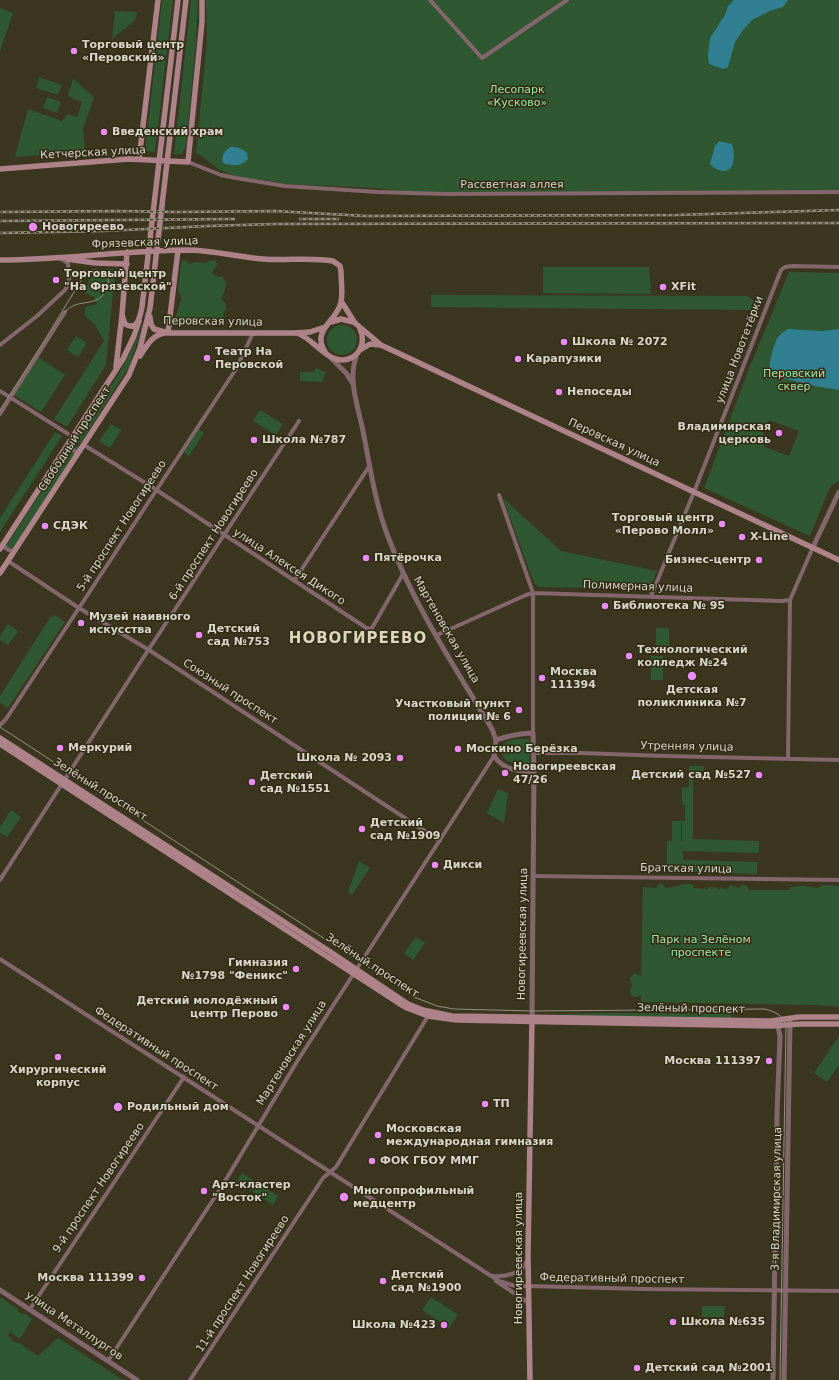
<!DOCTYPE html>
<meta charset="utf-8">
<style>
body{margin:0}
canvas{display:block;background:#3b3620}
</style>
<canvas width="839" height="1380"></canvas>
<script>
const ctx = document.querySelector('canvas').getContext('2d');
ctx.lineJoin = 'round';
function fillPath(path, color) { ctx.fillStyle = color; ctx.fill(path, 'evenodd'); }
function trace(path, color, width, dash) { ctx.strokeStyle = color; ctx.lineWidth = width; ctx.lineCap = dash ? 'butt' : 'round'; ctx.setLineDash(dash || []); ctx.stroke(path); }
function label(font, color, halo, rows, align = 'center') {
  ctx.font = font + ' "DejaVu Sans",sans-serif'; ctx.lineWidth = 3; ctx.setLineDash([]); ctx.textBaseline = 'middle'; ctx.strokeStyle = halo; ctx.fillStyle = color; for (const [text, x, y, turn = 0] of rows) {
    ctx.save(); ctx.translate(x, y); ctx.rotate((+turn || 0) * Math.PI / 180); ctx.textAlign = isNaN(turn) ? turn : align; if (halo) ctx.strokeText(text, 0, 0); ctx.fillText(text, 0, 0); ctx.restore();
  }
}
const green = new Path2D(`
 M162 0H173L155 152 145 151Z
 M191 0H198L196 43 186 146 182 154H174Z
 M206 0H839V191L417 192 390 190 376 188 289 184 235 176 218 169 203 157 196 153 207 41Z
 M0 8 13 13 0 51Z
 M115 11 137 12 135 20 112 39Z
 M39 77 62 85 58 95 36 88Z
 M73 79 94 97 83 128 85 152 15 157 28 109 62 121 68 114 77 117 82 102 73 99 68 95Z
 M47 97 61 102 57 113 43 108Z
 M185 260 187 261 189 264 195 262 206 263 210 260H215L217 264 212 273 216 276 222 277C231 287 222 290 222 300L226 304V309L223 313 225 318V324L215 326H193L189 323H179L175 320C176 313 180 306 181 299 181 295 179 293 178 290 178 282 180 272 181 264L182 261Z
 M543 267H649L651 294 543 293Z
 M107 269H112L115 271 106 365 67 427 54 419 104 341 95 325 85 316V307L97 304 94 297 85 293 90 278 93 273H100Z
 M789 272 839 273V481L830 487 810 536 704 488 749 369ZM769 420 799 431 789 456 765 447 761 439Z
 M431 295 747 296 758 304 756 310 431 307Z
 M327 340a15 15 0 1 1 30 0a15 15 0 1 1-30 0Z
 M142 325H143L129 367 80 444 74 440C98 404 128 366 142 325Z
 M76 336 87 343 78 357 67 350Z
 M38 357 65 375 41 412 14 395Z
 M316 368 326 372 322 382 300 381V372H314Z
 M260 410 283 424 276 435 253 421Z
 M111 424 121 430 110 448 99 441Z
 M199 429 204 433 189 456 184 452Z
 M55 432 62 436 0 532V518Z
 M73 443 79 447 12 550 6 546Z
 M503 498 561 551 657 571 649 589 539 587 534 583Z
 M55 615 65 622 8 708 0 703V696L51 616 53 617Z
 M8 624 18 631 8 645 0 640V636Z
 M656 628H669V650L656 649Z
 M651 656H663V680H651Z
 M529 739 530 765C521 764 501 765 502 750 502 747 504 744 507 742 512 738 522 739 529 739Z
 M689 766H704V771L693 772V839L759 841V853L683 851V860L757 862V874L667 871V841H672V821H681V841H682V821H685V805L682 804V788L689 787Z
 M498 789 508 793 504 823 487 813Z
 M11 810 21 817 7 837 0 833V827Z
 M359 861 370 868 352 895 348 892Z
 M661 883 666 888C675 888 685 881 694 885L693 888 708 889 709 887H715L719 889 721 887 724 889H728L730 885 739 888 743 885 747 886 749 890H789L791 887 803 886 818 888 823 885 839 886V1007L818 1005 641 1002V995L635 997 631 995 630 991 632 985 630 978 634 973 641 976 643 887 657 888 658 885Z
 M416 937 425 943 413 960 404 953Z
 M603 1013 731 1014V1018L541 1015Z
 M839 1036V1065L827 1082 814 1073Z
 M242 1173 278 1196 273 1205 237 1181Z
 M0 1297 18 1309 17 1311 21 1314 24 1313 32 1319 20 1339 11 1333 12 1328 8 1335 14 1342 19 1343 38 1356 58 1338 123 1380H0Z
 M431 1297 458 1315 449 1328 422 1310Z
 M702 1306H725L724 1317H702Z`);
const water = new Path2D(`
 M734 0H788L783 7 772 10 752 20 743 30 735 42 728 67 723 69 709 64 708 55 710 38 725 15 728 6Z
 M719 141 732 144C734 150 735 160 732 166 727 175 715 170 710 164L715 146Z
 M230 147C237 147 242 148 247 153L248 159C240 167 233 166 223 163 221 155 224 152 230 147Z
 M788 329 822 331 839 329V390L815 386 770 375C767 369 774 343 778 337 780 334 785 331 788 329Z`);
const minor = new Path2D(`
 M430 0 482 58 567 0
 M188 162 221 175 236 178 285 186 378 192 445 194 839 192
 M0 345 37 316 65 290 68 284 69 279 68 263 59 258
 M0 391 73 437
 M0 414 65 312
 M84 445 155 489 368 629 372 628 403 574
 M67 446 75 451 77 455
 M499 495 533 593V733
 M3 544C5 549 9 551 14 551
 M8 561 79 608 149 650 440 841
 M294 581 370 465
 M651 596 694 492 781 270 785 267 793 266 839 267
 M437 635 526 595 533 593 782 601 790 600
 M0 725 6 719 236 369 253 333
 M534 753H581L665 756 839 760
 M788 758 790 600 813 547
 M533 876 839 880
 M0 880 145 655 299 421
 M0 959 499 1281 515 1286H528L643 1289 839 1291
 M492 1276C505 1277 522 1274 527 1261
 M496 1281 529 1303
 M30 1309 184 1077
 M108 1361 222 1186 298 1060 494 756
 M190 1380 323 1178 336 1167 428 1016`);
const tertiary = new Path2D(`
 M357 354C347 379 358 406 363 431 370 466 375 502 387 534 413 604 454 666 492 729L496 740 494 756C503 770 519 771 534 772
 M331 358 346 373 352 382
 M813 547 839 492
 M496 740C508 736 520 733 533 733L534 772 532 1017
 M0 1290 137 1380
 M773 1380 777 1113 780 1036 777 1022
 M784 1380 790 1022`);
const secondary = new Path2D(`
 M139 159 158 0
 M0 169 129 159 188 162 202 22V0
 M67 259 95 263 127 264
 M0 260C64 260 127 250 191 250 215 251 239 257 263 259 286 261 310 257 333 261L340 266 341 271C341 281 343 293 341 302 337 322 311 329 325 352
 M341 301 355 323 381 345 839 560
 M122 315 125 324C138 332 140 316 142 307L178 0
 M150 317 151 324 154 329 168 333H294L310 332 325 327
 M331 322 341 319 353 322
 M168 333 178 250
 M297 333C315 339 330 368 351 358 355 356 359 352 361 347 363 341 363 335 360 329
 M360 350 370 344 380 345
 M140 356C147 345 152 335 165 333
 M116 367 122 315 127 252
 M0 549 123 359 134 336 139 321
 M0 573 129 375 140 348 150 308 186 0
 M0 738 329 951 408 1004 423 1010 452 1016 771 1021 799 1017H839
 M0 744 400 1004 407 1008 428 1016 456 1020 772 1026 800 1024H839
 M530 1380 528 1255 532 1019`);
const tram = new Path2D(`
 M0 410 41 346 85 274 88 271C108 266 115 283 101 297 91 306 76 299 65 312
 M0 727 414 997 437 1006 454 1009 532 1011 765 1009C775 1012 783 1015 786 1025L780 1380`);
const rail = new Path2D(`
 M0 212 116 211 178 212 275 211 366 216 677 215 839 210
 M300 219H338
 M0 221 234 219
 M0 233 104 231 208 226 274 224 839 223`);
const markers = [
 [74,51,4,"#ec8cfa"],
 [104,132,4,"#ec8cfa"],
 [33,227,5,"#ec8cfa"],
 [56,280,4,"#ec8cfa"],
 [663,287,4,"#ec8cfa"],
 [564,342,4,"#ec8cfa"],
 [207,358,4,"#ec8cfa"],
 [518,359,4,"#ec8cfa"],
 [559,392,4,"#ec8cfa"],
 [779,433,4,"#ec8cfa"],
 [254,440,4,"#ec8cfa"],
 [722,524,4,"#ec8cfa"],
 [45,526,4,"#ec8cfa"],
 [742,537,4,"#ec8cfa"],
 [366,558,4,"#ec8cfa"],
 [759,560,4,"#ec8cfa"],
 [605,606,4,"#ec8cfa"],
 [81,623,4,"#ec8cfa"],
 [199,635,4,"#ec8cfa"],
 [629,656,4,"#ec8cfa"],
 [692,676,5,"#ec8cfa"],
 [542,678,4,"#ec8cfa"],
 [519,710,4,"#ec8cfa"],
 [60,748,4,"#ec8cfa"],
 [458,749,4,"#ec8cfa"],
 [400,758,4,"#ec8cfa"],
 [505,773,4,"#ec8cfa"],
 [759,775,4,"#ec8cfa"],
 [252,782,4,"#ec8cfa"],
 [362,829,4,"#ec8cfa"],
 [435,865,4,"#ec8cfa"],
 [296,969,4,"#ec8cfa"],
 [286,1007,4,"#ec8cfa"],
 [58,1057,4,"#ec8cfa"],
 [769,1061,4,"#ec8cfa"],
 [485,1104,4,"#ec8cfa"],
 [118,1107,5,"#ec8cfa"],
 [378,1135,4,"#ec8cfa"],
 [372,1161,4,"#ec8cfa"],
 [204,1191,4,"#ec8cfa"],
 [344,1197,5,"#ec8cfa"],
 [142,1278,4,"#ec8cfa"],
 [383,1281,4,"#ec8cfa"],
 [673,1322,4,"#ec8cfa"],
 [444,1325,4,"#ec8cfa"],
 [637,1368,4,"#ec8cfa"]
];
const poiNames = [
 ["Торговый центр",82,45],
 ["«Перовский»",82,58],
 ["Введенский храм",112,132],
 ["Новогиреево",42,227],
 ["Торговый центр",64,274],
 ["\"На Фрязевской\"",64,287],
 ["XFit",671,287],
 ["Школа № 2072",572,342],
 ["Театр На",215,352],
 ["Перовской",215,365],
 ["Карапузики",526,359],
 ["Непоседы",567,392],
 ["Владимирская",771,427,"right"],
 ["церковь",771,440,"right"],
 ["Школа №787",262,440],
 ["Торговый центр",714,518,"right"],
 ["«Перово Молл»",714,531,"right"],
 ["СДЭК",53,526],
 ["X-Line",750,537],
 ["Пятёрочка",374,558],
 ["Бизнес-центр",751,560,"right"],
 ["Библиотека № 95",613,606],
 ["Музей наивного",89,617],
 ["искусства",89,630],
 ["Детский",207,629],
 ["сад №753",207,642],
 ["Технологический",637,650],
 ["колледж №24",637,663],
 ["Москва",550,672],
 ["111394",550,685],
 ["Детская",692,690,"center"],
 ["поликлиника №7",692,703,"center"],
 ["Участковый пункт",511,704,"right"],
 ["полиции № 6",511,717,"right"],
 ["Меркурий",68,748],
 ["Москино Берёзка",466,749],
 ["Школа № 2093",392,758,"right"],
 ["Новогиреевская",513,767],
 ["47/26",513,780],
 ["Детский сад №527",751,775,"right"],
 ["Детский",260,776],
 ["сад №1551",260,789],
 ["Детский",370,823],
 ["сад №1909",370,836],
 ["Дикси",443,865],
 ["Гимназия",288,963,"right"],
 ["№1798 \"Феникс\"",288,976,"right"],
 ["Детский молодёжный",278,1001,"right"],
 ["центр Перово",278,1014,"right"],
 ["Москва 111397",761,1061,"right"],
 ["Хирургический",58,1070,"center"],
 ["корпус",58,1083,"center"],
 ["ТП",493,1104],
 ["Родильный дом",127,1107],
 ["Московская",386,1129],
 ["международная гимназия",386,1142],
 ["ФОК ГБОУ ММГ",380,1161],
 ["Арт-кластер",212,1185],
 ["\"Восток\"",212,1198],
 ["Многопрофильный",353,1191],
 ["медцентр",353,1204],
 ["Детский",391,1275],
 ["сад №1900",391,1288],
 ["Москва 111399",134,1278,"right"],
 ["Школа №635",681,1322],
 ["Школа №423",436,1325,"right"],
 ["Детский сад №2001",645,1368]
];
const parkNames = [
 ["Лесопарк",517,90],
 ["«Кусково»",517,103],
 ["Перовский",794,374],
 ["сквер",794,387],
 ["Парк на Зелёном",701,940],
 ["проспекте",701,953]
];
const streetNames = [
 ["Кетчерская улица",93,153,-3],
 ["Рассветная аллея",512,185],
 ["Фрязевская улица",145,243,-2],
 ["Перовская улица",213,322,1],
 ["улица Новотетёрки",740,350,-69],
 ["Свободный проспект",75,439,-57],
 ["Перовская улица",614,443,25],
 ["5-й проспект Новогиреево",122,526,-57],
 ["6-й проспект Новогиреево",214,535,-57],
 ["улица Алексея Дикого",289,567,33],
 ["Полимерная улица",638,587,2],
 ["Мартеновская улица",446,630,60],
 ["Союзный проспект",230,692,33],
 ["Утренняя улица",687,747,1],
 ["Зелёный проспект",100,790,32],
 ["Братская улица",686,869,1],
 ["Новогиреевская улица",523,934,-89],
 ["Зелёный проспект",372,966,33],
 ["Зелёный проспект",691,1009,1],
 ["Федеративный проспект",156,1049,33],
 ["Мартеновская улица",292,1053,-58],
 ["9-й проспект Новогиреево",99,1188,-56],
 ["3-я Владимирская улица",777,1199,-89],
 ["Новогиреевская улица",519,1258,-90],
 ["Федеративный проспект",612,1279,1],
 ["11-й проспект Новогиреево",243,1284,-57],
 ["улица Металлургов",74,1326,34]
];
const districtNames = [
 ["НОВОГИРЕЕВО",358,639]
];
fillPath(green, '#2e5732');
fillPath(water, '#308092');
trace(minor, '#83676c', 4);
trace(tertiary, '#83676c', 5);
trace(secondary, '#ae8289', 5.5);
trace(tram, '#959180', 1);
trace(rail, '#959180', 2.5);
trace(rail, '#312c16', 1, [3]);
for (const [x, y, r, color] of markers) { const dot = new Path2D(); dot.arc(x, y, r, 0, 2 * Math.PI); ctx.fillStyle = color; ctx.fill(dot); trace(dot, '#312c16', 1.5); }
label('bold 11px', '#d9d6c9', '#312c16', poiNames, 'left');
label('11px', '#9fe4a4', '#312c16', parkNames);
label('11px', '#d9d6c9', '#312c16', streetNames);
ctx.letterSpacing = '1px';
label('bold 15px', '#ddd6bc', '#312c16', districtNames);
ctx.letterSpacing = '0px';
</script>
